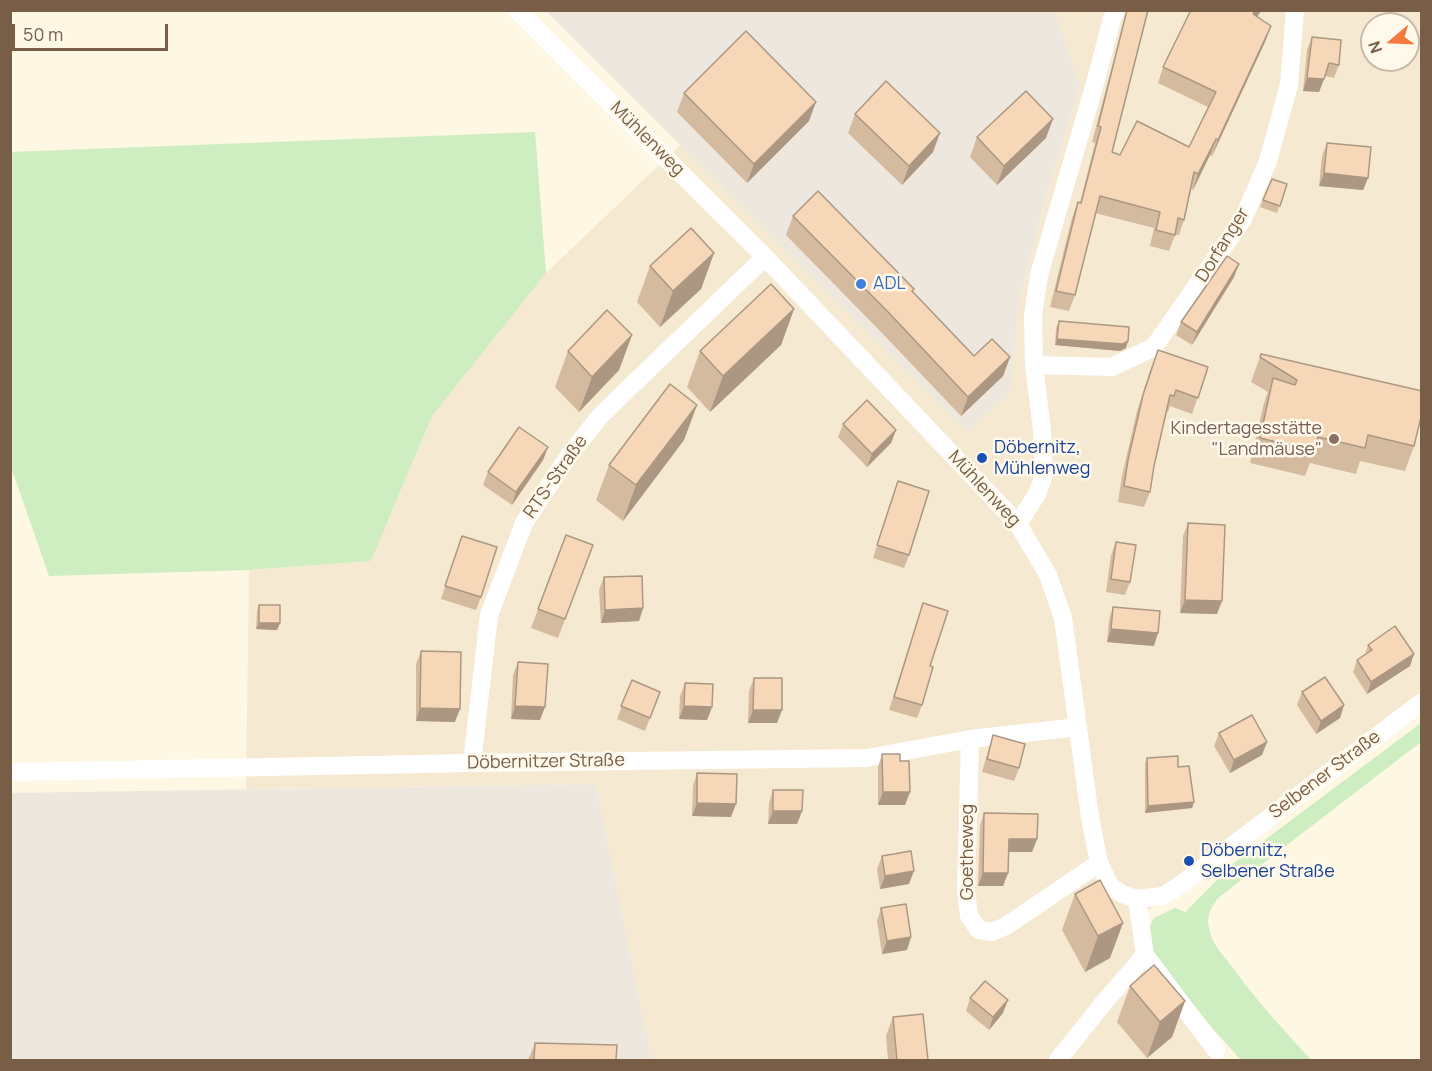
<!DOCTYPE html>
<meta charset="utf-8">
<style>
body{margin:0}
#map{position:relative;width:1432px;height:1071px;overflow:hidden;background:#fef7e3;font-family:Manrope,sans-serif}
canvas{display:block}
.frame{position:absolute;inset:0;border:12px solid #795e47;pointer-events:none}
.north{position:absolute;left:1360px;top:12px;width:60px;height:60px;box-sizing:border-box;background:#fff9eb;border:2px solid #c9bba9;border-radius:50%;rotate:251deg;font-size:16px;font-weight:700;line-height:24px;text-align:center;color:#795e47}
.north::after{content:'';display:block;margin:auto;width:21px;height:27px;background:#f27a3e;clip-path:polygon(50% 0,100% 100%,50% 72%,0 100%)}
.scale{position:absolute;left:12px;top:24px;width:156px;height:27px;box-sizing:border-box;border:3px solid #795e47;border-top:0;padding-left:8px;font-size:18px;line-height:21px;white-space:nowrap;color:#795e47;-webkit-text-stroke:4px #fff9eb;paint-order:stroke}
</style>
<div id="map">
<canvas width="1432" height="1071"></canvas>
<div class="frame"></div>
<div class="north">N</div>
<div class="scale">50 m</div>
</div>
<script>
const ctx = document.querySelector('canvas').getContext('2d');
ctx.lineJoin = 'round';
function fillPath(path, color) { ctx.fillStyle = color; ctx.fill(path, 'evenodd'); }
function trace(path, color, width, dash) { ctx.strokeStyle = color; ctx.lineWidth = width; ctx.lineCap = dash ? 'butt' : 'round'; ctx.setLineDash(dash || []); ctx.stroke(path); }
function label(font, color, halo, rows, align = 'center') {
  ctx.font = font + ' Manrope,sans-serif'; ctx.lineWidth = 5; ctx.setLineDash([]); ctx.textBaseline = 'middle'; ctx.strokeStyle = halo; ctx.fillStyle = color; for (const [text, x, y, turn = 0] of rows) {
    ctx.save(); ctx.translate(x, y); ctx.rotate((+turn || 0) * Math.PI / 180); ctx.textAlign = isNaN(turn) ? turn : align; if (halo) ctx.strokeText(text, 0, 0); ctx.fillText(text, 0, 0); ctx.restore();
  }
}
const residential = new Path2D(`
 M1055 11H1421V713L1138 918 1145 955 1217 1060H652L596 784 246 789 249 570 371 561 432 416 546 273 680 145 967 431 1010 393 1019 303 1047 193 1080 86ZM1372 24H1408V60H1372Z`);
const industrial = new Path2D(`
 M546 11H1055L1080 86 1047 193 1019 303 1010 393 967 431Z
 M596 784 652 1060H11L10 793Z`);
const green = new Path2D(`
 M535 132 546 273 432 416 371 561 249 570 49 576 11 467V152Z
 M1421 723V742L1218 898C1211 908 1206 915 1209 928 1211 942 1221 953 1230 964 1254 998 1283 1029 1311 1060H1241L1214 1030 1157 960 1150 948 1149 928 1154 918 1175 908 1185 912 1234 863Z`);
const minor = new Path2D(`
 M517 10 765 257 1018 524 1048 575 1063 618 1090 817 1099 863 1110 886 1122 894 1137 899 1163 896 1179 886 1422 702
 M1034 365 1112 367 1154 347 1243 219 1268 161 1289 85 1295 10
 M1018 524 1037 494 1044 475 1042 430 1034 365 1033 316 1039 275 1094 87 1112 19 1116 10
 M970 739 966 890 969 916 979 930 992 932 1006 926 1099 863
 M472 763 489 615 524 523 570 454 601 415 765 257
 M10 772 472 763 867 758 970 739 1078 727
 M1137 899 1145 955 1216 1050
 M1058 1060 1101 1006 1145 955`);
const wall = new Path2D(`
 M1127 10H1150L1147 14 1112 152 1120 155 1189 147 1208 107 1158 83 1163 67 1257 16 1271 26 1265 42 1212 156 1210 155 1193 190 1191 189 1184 220 1179 235H1175L1169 251 1150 246 1154 228 1095 213 1075 295 1069 311 1050 307 1072 218 1078 202 1080 203 1095 143 1092 142Z
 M1312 37 1339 65 1334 78 1325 76 1319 92 1303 91 1307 50Z
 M684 93 809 121 747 183 677 112Z
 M855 114 933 152 902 185 848 133Z
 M977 137 1046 138 997 185 970 157Z
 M1327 143 1368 178 1363 190 1319 186 1322 156Z
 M1287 184 1277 213 1260 207 1263 200Z
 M793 216 913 292 974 356 1010 357 1003 376 961 416 883 334 786 235Z
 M714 253 701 289 660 327 637 302 650 266Z
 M1234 277 1192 345 1176 335 1181 322Z
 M794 309 781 345 710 412 687 387 700 351Z
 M1059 321 1126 348 1120 351 1055 345 1056 328Z
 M632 335 619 370 579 412 555 387 568 351Z
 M1261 354 1414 446 1405 471 1360 461 1356 474 1310 463 1305 476 1250 463 1264 403 1268 392 1251 382Z
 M1152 365 1208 367 1192 414 1170 406 1168 412H1166L1154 466 1150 492 1144 507 1118 502 1122 476 1137 411Z
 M697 405 684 440 623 521 596 500 609 465Z
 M843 424 896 430 891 443 867 467 838 437Z
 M548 447 543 460 512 505 483 485 488 472Z
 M898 481 909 555 904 568 873 558Z
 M1188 523 1217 614 1180 613 1183 536Z
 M566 535 593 545 558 638 531 628Z
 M462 536 481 597 476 610 441 599Z
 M1116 542 1130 582 1125 595 1106 592 1111 555Z
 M604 577 643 608 639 621 601 623 599 590Z
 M923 603 930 666 922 705 917 718 889 710Z
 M259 605 280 623 277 630 256 629 257 611Z
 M1113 607 1154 646 1107 642 1109 620Z
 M1368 645 1410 666 1367 694 1353 672 1357 660 1365 655Z
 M421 651 455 722 416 721V664Z
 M518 662 540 720 511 719 513 675Z
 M754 678 777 723H748L749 691Z
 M632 680 660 692 645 731 617 719Z
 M685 683 712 707 707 720 679 719 680 696Z
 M1302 692 1344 705 1340 718 1316 734 1297 705Z
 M1219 733 1262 755 1230 773 1214 746Z
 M993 735 1019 768 1014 781 982 772Z
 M882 754 900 761 910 792 905 805H878V767Z
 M1147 758 1178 767 1194 802 1192 808 1145 813V764Z
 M697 773 731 817 692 816 693 786Z
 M773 790 802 811 797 824H768L769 803Z
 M984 813 1037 839 1032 852H1009L1008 873 1003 886H978L980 826Z
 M882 856 909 884 880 889 877 869Z
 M1075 894 1110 958 1085 972 1062 930Z
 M881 908 911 937 907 950 882 954 877 921Z
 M1130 986 1185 1001 1172 1037 1147 1058 1117 1022Z
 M970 998 1003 1013 989 1030 966 1011Z
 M893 1017 928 1060H888L886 1036Z
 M535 1043 616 1060H528Z`);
const shadedWall = new Path2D(`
 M1256 10H1262L1248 29 1253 14Z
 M1271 26 1265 42 1212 156 1218 140Z
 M1307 78 1324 79 1319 92 1303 91Z
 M816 102 809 121 747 183 754 164Z
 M1053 119 1046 138 997 185 1004 166Z
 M940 133 933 152 902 185 909 166Z
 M1216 139 1210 155 1193 190 1198 174Z
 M1324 173 1368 178 1363 190 1319 186Z
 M714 253 701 289 660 327 673 291Z
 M1239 264 1234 277 1192 345 1197 332Z
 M794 309 781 345 710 412 723 376Z
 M632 335 619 370 579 412 592 377Z
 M1057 339 1128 341 1126 348 1120 351 1055 345Z
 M1010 357 1003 376 961 416 968 397Z
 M697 405 684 440 623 521 636 485Z
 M896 430 891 443 867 467 872 454Z
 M548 447 543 460 512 505 516 492Z
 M1185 600 1222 601 1217 614 1180 613Z
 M643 608 639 621 601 623 605 610Z
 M259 623H280L277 630 256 629Z
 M1111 629 1158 633 1154 646 1107 642Z
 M1414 654 1410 666 1367 694 1371 682Z
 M1344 705 1340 718 1316 734 1321 721Z
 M515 706 545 707 540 720 511 719Z
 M684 706 712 707 707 720 679 719Z
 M420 708 460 709 455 722 416 721Z
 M753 710H782L777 723H748Z
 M1267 742 1262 755 1230 773 1234 760Z
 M883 792H910L905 805H878Z
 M1194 802 1192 808 1145 813 1148 806Z
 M697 803 736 804 731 817 692 816Z
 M773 811H802L797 824H768Z
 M1009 839H1037L1032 852H1004Z
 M914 871 909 884 880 889 885 876Z
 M983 873H1008L1003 886H978Z
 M1123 923 1110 958 1085 972 1098 936Z
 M911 937 907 950 882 954 887 941Z
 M1008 1000 1003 1013 989 1030 993 1017Z
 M1185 1001 1172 1037 1147 1058 1160 1022Z`);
const building = new Path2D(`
 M1127 10H1148L1112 152 1120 155 1137 121 1189 147 1216 92 1163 67 1191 10H1256L1253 14 1271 26 1218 140 1216 139 1198 174 1194 172 1184 220 1178 218 1175 235 1156 230 1160 212 1100 196 1075 295 1056 291 1078 202 1081 203 1101 127 1098 126Z
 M746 31 816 102 754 164 684 93Z
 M1312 37 1341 40 1339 65 1329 63 1324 79 1307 78Z
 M886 81 940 133 909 166 855 114Z
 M1026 91 1053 119 1004 166 977 137Z
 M1327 143 1371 147 1368 178 1324 173Z
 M1272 179 1287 184 1280 206 1263 200Z
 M818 191 914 289 912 291 974 356 992 339 1010 357 968 397 890 314 793 216Z
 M691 228 714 253 673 291 650 266Z
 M1227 256 1239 264 1197 332 1181 322Z
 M771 284 794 309 723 376 700 351Z
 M607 310 632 335 592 377 568 351Z
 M1059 321 1129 327 1128 341 1123 344 1057 339Z
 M1158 350 1208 367 1198 398 1176 390 1174 396 1170 395 1154 466 1150 492 1124 486 1128 460 1143 395Z
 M1261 354 1422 391V413L1414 446 1368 435 1365 448 1318 437 1314 451 1260 438 1273 378 1295 385 1297 380 1260 357Z
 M670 384 697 405 636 485 609 465Z
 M867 400 896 430 872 454 843 424Z
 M519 427 548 447 516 492 488 472Z
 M898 481 929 491 909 555 877 545Z
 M1188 523 1225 525 1222 601 1185 600Z
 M566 535 593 545 565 619 538 609Z
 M462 536 497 547 481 597 445 586Z
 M1116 542 1136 545 1130 582 1111 579Z
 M642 576 643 608 605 610 604 577Z
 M923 603 948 611 930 666 933 667 922 705 894 697Z
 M259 605H280V623H259Z
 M1113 607 1160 611 1158 633 1111 629Z
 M1395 626 1414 654 1371 682 1357 660 1372 650 1368 645Z
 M421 651 461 652 460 709 420 708Z
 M518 662 548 664 545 707 515 706Z
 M1325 677 1344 705 1321 721 1302 692Z
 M754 678H782V710H753Z
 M632 680 660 692 650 718 621 706Z
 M685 683 713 684 712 707 684 706Z
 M1252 715 1267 742 1234 760 1219 733Z
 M993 735 1025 744 1019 768 987 759Z
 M882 754H900V761H909L910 792H883Z
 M1178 756V767L1189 766 1194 802 1148 806 1147 758Z
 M697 773 737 774 736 804 697 803Z
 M773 790H803L802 811H773Z
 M984 813 1038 814 1037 839H1009L1008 873H983Z
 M911 851 914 871 885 876 882 856Z
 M1100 880 1123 923 1098 936 1075 894Z
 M906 904 911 937 887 941 881 908Z
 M1154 965 1185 1001 1160 1022 1130 986Z
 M985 981 1008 1000 993 1017 970 998Z
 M923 1014 928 1060H897L893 1017Z
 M535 1043 617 1045 616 1060H534Z`);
const markers = [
 [861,284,6,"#3f7fe0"],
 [1334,439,6,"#8d6e63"],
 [982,458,6,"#1a4fb4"],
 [1189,861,6,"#1a4fb4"]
];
const streetNames = [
 ["Mühlenweg",647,139,45],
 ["Dorfanger",1223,245,-58],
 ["RTS-Straße",556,477,-55],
 ["Mühlenweg",984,489,47],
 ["Döbernitzer Straße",546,762,-1],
 ["Selbener Straße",1325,775,-37],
 ["Goetheweg",968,852,-90]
];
const shopNames = [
 ["ADL",873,284]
];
const educationNames = [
 ["Kindertagesstätte",1322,429],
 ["\"Landmäuse\"",1322,450]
];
const transitNames = [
 ["Döbernitz,",994,448],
 ["Mühlenweg",994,469],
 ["Döbernitz,",1201,851],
 ["Selbener Straße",1201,872]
];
fillPath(residential, '#f6e9d1');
fillPath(industrial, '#ede7de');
fillPath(green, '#ceedc0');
trace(minor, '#fff', 18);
fillPath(wall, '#d4ba9f');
fillPath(shadedWall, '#ac9782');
fillPath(building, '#f6d8b9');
trace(building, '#ac9782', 1.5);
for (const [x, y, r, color] of markers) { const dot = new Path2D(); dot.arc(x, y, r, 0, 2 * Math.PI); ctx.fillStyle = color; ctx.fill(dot); trace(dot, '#fff9eb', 2); }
label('18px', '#795e47', '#fff9eb', streetNames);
label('18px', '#366cbe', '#fff9eb', shopNames, 'left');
label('18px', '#785e54', '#fff9eb', educationNames, 'right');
label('18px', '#164399', '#fff9eb', transitNames, 'left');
</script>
